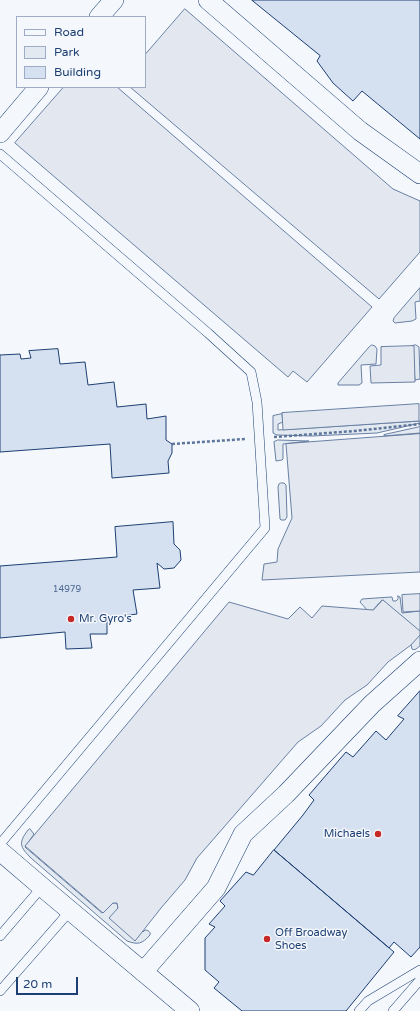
<!DOCTYPE html>
<style>
body{margin:0}
#map{position:relative;width:420px;height:1011px;overflow:hidden;background:#f4f7fb;font-family:"Varela Round",sans-serif}
canvas{display:block}
.legend{position:absolute;left:16px;top:16px;width:130px;height:72px;box-sizing:border-box;background:#f4f7fb;border:1px solid #9eadc5;margin:0;padding:5px 7px;list-style:none;font-size:12px;color:#1d3f73}
.legend li{display:flex;align-items:center;gap:8px;height:20px}
.legend b{width:20px;border:1px solid #9eadc5}
.scale{position:absolute;left:16px;top:977px;width:62px;height:18px;box-sizing:border-box;border:2px solid #1d3f73;border-top:0;padding-left:5px;font-size:12px;line-height:14px;white-space:nowrap;color:#1d3f73;-webkit-text-stroke:3px #f4f7fb;paint-order:stroke}
</style>
<div id="map">
<canvas width="420" height="1011"></canvas>
<ul class="legend">
<li><b style="height:5px;background:#f4f7fb"></b>Road</li>
<li><b style="height:11px;background:#e3e9f0"></b>Park</li>
<li><b style="height:11px;background:#d5e0f0"></b>Building</li>
</ul>
<div class="scale">20 m</div>
</div>
<script>
const ctx = document.querySelector('canvas').getContext('2d');
ctx.lineJoin = 'round';
function fillPath(path, color) { ctx.fillStyle = color; ctx.fill(path, 'evenodd'); }
function trace(path, color, width, dash) { ctx.strokeStyle = color; ctx.lineWidth = width; ctx.lineCap = dash ? 'butt' : 'round'; ctx.setLineDash(dash || []); ctx.stroke(path); }
function label(font, color, halo, rows, align = 'center') {
  ctx.font = font + ' "Varela Round",sans-serif'; ctx.lineWidth = 3; ctx.setLineDash([]); ctx.textBaseline = 'middle'; ctx.strokeStyle = halo; ctx.fillStyle = color; for (const [text, x, y, turn = 0] of rows) {
    ctx.save(); ctx.translate(x, y); ctx.rotate((+turn || 0) * Math.PI / 180); ctx.textAlign = isNaN(turn) ? turn : align; if (halo) ctx.strokeText(text, 0, 0); ctx.fillText(text, 0, 0); ctx.restore();
  }
}
const green = new Path2D(`
 M420 288V301L415 302 416 319 412 321 395 323 393 321 394 318Z
 M372 345 375 346 377 349 376 364 361 365 362 383 359 385H338V383L369 347Z
 M416 345 419 347 420 379 415 380 412 346Z
 M282 414 283 422 278 424V430L420 421V423L377 433 312 436 277 435 273 433V416Z
 M420 427V433L384 436V435Z
 M278 440 308 441H309L283 444V459L282 460 276 461 274 442Z
 M281 483H284L286 485 287 517 285 520H281L280 519 278 487 279 484Z
 M398 596 400 597 402 613 420 611V632L382 600 371 612 368 611 360 602 362 599 391 597H392L393 601H396L398 599Z
 M420 634V646C417 648 415 651 412 649L411 645Z
 M30 829 34 834 25 847 102 913 113 903H117L118 908 143 932 145 930C148 930 151 932 150 935 142 944 138 945 127 941L31 858C20 847 18 843 28 830Z`);
const parking = new Path2D(`
 M185 9 393 189 420 201V252L379 299 130 87H145V55Z
 M64 87H117L372 307 307 382 293 371 288 377 15 143Z
 M414 346 415 382 371 383 370 366 381 365V347Z
 M419 404V421L283 430 282 413Z
 M420 434V572L262 580 264 564 277 562 278 549 292 518 286 444Z
 M420 594V611L403 612 402 595Z
 M383 600 420 631V635L411 645 388 662 367 685 345 700 321 726 298 742 197 858 185 880 161 908 135 941 109 918 118 908 117 903H113L103 913 25 846 229 602 288 619 300 607 312 618 322 606 373 610Z`);
const building = new Path2D(`
 M252 0H420V139L362 91 353 101 333 83 317 61 320 56Z
 M58 349 60 364 85 362 88 385 114 382 117 407 146 404 147 419 166 416V440L172 444V453L168 461 169 473 112 478 110 444 0 452V355L20 354 21 359 31 358 29 351Z
 M173 522 174 544 180 550 181 560 174 568 164 569 157 563 160 588 133 590 137 614 107 618V634H90L92 648 66 649 65 632 0 638V566L117 557 115 527Z
 M420 691V947L411 957 394 942 389 948 274 850 303 815 314 800 309 795 346 752 353 757 376 731 386 740 404 719 398 716Z
 M274 850 394 952 346 1011H242L214 988 219 982 205 970V938L215 927 209 924 225 906 220 901 246 872 253 875Z`);
const path = new Path2D(`
 M274 437 355 431 420 424
 M172 444 245 439`);
const service = new Path2D(`
 M0 154 208 333 251 372 257 402 265 528 0 844
 M0 936 42 887
 M0 991 70 911
 M359 1011 368 1001 420 970
 M393 1011 420 980`);
const minor = new Path2D(`
 M208 0 360 131 420 174
 M99 17 114 0
 M0 133 39 87
 M0 851 42 887 190 1011
 M143 972 216 888 243 834 286 794 372 704 420 661`);
const markers = [
 [71,619,4,"#c62828"],
 [378,834,4,"#c62828"],
 [267,939,4,"#c62828"]
];
const numberNames = [
 ["14979",67,590]
];
const poiNames = [
 ["Mr. Gyro's",79,619],
 ["Michaels",370,834,"right"],
 ["Off Broadway",275,933],
 ["Shoes",275,946]
];
fillPath(green, '#e3e9f0');
trace(green, '#687fa3', 1);
fillPath(parking, '#e3e8f0');
trace(parking, '#687fa3', 1);
fillPath(building, '#d5e0f0');
trace(building, '#1d3f73', 1);
trace(service, '#1d3f73', 10);
trace(minor, '#1d3f73', 20);
trace(path, '#5e769c', 2.5, [3, 2]);
trace(service, '#f4f7fb', 9);
trace(minor, '#f4f7fb', 19);
for (const [x, y, r, color] of markers) { const dot = new Path2D(); dot.arc(x, y, r, 0, 2 * Math.PI); ctx.fillStyle = color; ctx.fill(dot); trace(dot, '#f4f7fb', 1.5); }
label('9px', '#4b6792', null, numberNames);
label('11px', '#1d3f73', '#f4f7fb', poiNames, 'left');
</script>
